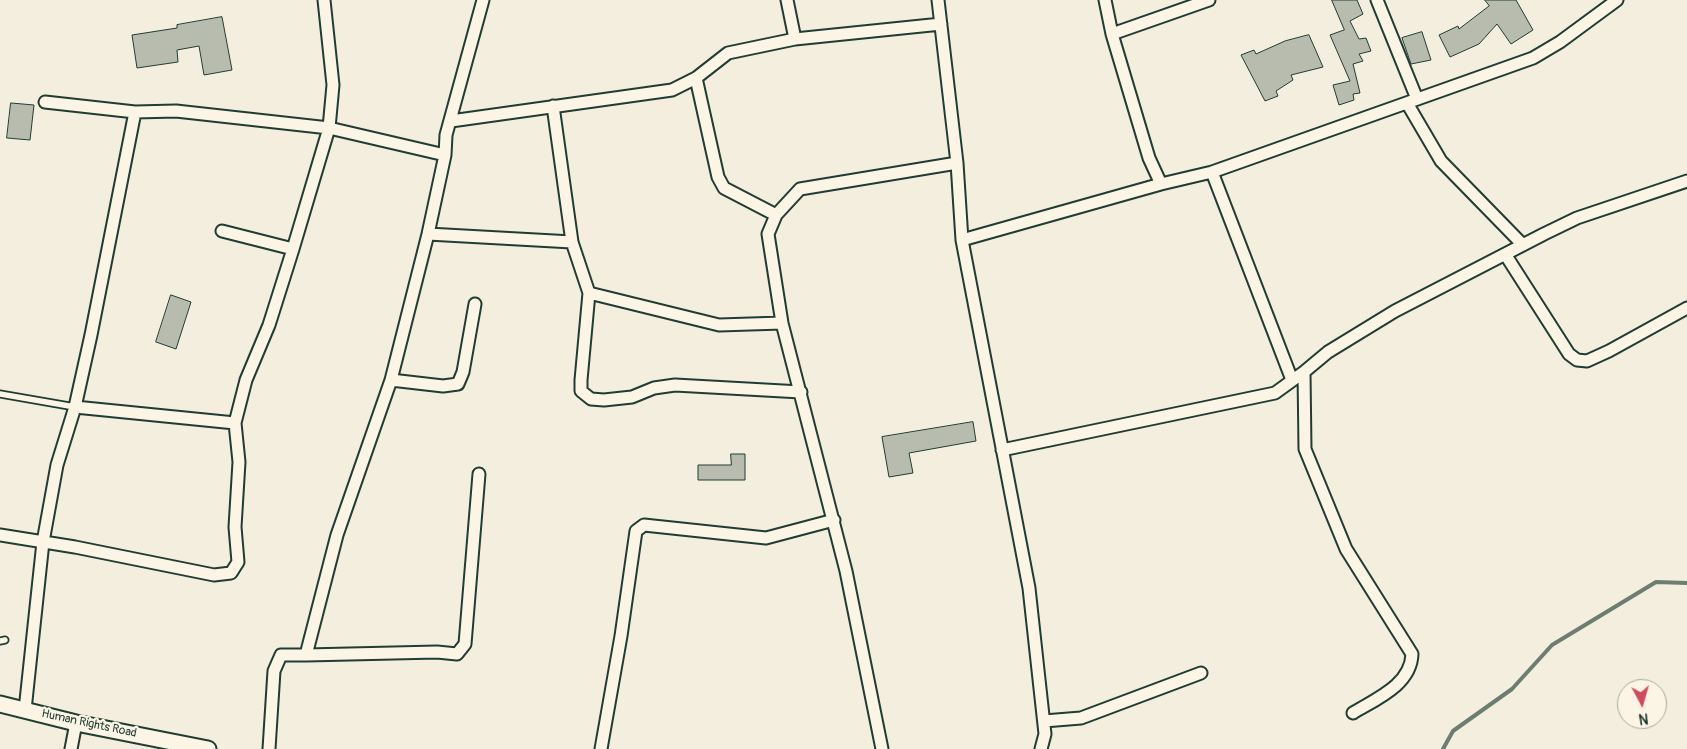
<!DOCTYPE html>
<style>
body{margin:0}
#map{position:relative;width:1687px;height:749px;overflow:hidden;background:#f3eede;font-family:Pangolin,sans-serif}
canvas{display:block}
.north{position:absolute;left:1617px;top:679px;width:50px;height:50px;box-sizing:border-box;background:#fcf5e5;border:1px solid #a4ab9e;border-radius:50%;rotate:174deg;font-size:14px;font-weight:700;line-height:20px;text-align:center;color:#1f3d34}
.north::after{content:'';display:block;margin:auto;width:18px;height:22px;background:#d1495b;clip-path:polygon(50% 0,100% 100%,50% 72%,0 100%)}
</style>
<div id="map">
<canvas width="1687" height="749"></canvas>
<div class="north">N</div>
</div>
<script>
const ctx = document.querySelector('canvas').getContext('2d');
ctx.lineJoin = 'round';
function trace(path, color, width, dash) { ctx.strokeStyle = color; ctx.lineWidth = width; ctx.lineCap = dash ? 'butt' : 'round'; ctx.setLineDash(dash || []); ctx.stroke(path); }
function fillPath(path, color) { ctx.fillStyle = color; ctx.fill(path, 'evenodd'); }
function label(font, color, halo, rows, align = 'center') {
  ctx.font = font + ' Pangolin,sans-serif'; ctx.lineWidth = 4.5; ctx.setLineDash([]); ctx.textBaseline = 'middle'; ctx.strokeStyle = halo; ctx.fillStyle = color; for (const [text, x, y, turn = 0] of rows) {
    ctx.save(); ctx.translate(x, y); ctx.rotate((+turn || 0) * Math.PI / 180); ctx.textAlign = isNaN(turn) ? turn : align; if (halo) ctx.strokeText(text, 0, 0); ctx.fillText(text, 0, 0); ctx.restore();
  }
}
const stream = new Path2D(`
 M1443 749 1453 731 1512 689 1552 645 1656 582 1687 583`);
const building = new Path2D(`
 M1332 0H1357L1363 14 1350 21 1359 39 1366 38 1371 51 1359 54 1363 61 1353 64 1360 93 1353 94 1354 100 1339 105 1333 85 1350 81 1330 35 1344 30Z
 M1485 0H1516L1533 30 1511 44 1497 24 1479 44 1450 57 1439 35 1458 26 1459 29 1489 6Z
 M222 17 232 70 204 75 199 46 177 50 178 62 137 68 132 35 177 28V25Z
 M1422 32 1431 60 1411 64 1402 38Z
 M1309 35 1323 67 1291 75 1293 80 1276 91 1278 96 1265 101 1241 55 1254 50 1256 54 1285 41Z
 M11 103 34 105 30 140 7 138Z
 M171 295 191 302 176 349 156 342Z
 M973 422 976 441 909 453 913 473 889 477 882 437Z
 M731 454H745V480H698V465H731Z`);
const lane = new Path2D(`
 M0 394 75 407
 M0 641 5 640`);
const street = new Path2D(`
 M787 0 795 39
 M1105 0 1112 34 1149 158 1161 184 1212 172 1533 58 1560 42 1617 0
 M1377 0 1417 99
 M1112 34 1209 0
 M696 78 718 177 724 188 776 215
 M45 102 135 112 176 111 329 128 445 155
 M1407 103 1441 161 1523 245
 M553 106 572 242 589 293 719 325 782 323
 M451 121 672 90 696 78 728 53 795 39 941 24
 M957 163 962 240 1029 588 1045 734 1041 749
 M1212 172 1292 380
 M222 231 293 249
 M428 234 572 242
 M962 240 1161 184
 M1505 254 1569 354 1577 360 1587 361 1609 351 1687 308
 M589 293 581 380V391L591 399 604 400 632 397 654 388 675 385 801 392
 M391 380 443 386 458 384 463 372 475 304
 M75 407 235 423
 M1002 450 1275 393 1304 372
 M0 535 75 547 214 575 231 573 238 562 235 527 239 462 235 423 246 380 269 325 293 249 329 128 333 85 324 0
 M306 655 437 652 457 654 465 644 479 474
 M25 710 43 542 57 465 75 407 91 335 135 112
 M1353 713C1376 699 1411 685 1412 654L1346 549 1305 449 1304 372 1328 352 1395 311 1544 234 1577 218 1687 181
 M1044 721 1081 718 1201 673
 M71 749 76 723
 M269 749 274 671 281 655H306L337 535 391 380 428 234 445 155 446 135 483 0
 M601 749 621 636 636 531 644 525 766 538 834 520
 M882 749 846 571 782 323 768 234 776 215 800 189 957 163 938 0`);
const secondary = new Path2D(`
 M0 704 76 723 208 749`);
const streetNames = [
 ["Human Rights Road",89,724,12]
];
trace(stream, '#6c7d72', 4);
fillPath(building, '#b8bcae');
trace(building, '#1f3d34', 1);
trace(lane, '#1f3d34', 9);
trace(street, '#1f3d34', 15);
trace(secondary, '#1f3d34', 19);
trace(lane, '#fcf5e5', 5.5);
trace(street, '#fcf5e5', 11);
trace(secondary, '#fcf5e5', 15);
label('12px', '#1f3d34', '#fcf5e5', streetNames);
</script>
